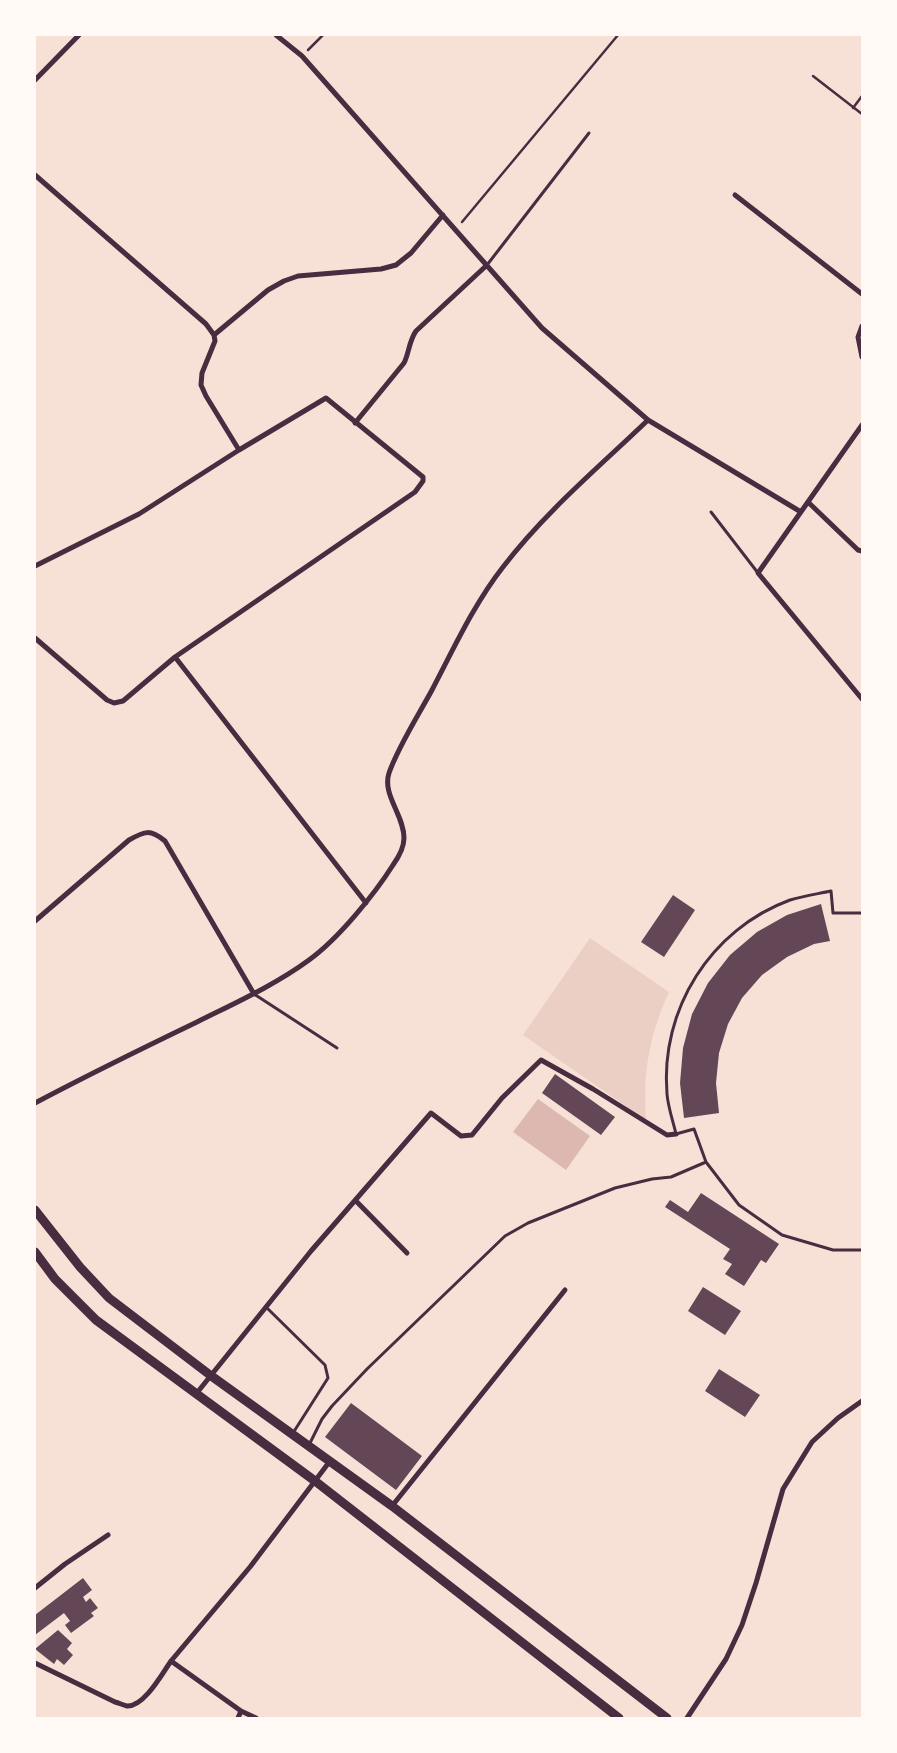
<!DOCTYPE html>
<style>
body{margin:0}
#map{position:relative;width:897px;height:1753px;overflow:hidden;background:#f7e1d7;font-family:"Asap Condensed",sans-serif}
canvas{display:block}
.frame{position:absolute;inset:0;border:36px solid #fffaf5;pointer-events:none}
</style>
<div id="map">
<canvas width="897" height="1753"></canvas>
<div class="frame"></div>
</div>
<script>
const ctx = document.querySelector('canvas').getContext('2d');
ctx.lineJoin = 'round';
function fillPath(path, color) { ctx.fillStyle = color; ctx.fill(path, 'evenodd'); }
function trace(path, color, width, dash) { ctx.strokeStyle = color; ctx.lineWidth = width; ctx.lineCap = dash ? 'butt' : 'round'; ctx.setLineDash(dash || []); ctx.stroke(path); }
const green = new Path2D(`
 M590 938 669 992C649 1037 643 1071 646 1120L523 1035Z`);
const water = new Path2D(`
 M538 1099 590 1136 566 1170 513 1132Z`);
const building = new Path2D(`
 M673 895 695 910 664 957 641 942Z
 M821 904 830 941 814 944 787 957 762 975 742 998 728 1024 719 1053 716 1083 719 1113 684 1118 680 1083 683 1048 692 1014 708 983 730 955 757 932 787 915Z
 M555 1074 615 1117 601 1135 542 1093Z
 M701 1193 779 1244 766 1263 761 1260 744 1286 725 1274 732 1264 723 1259 730 1249 665 1207 670 1200 688 1212Z
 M703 1287 741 1311 725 1335 688 1311Z
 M719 1369 760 1395 745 1417 705 1391Z
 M351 1403 422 1456 396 1490 325 1437Z
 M83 1578 92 1590 83 1597 86 1602 90 1598 98 1608 91 1613 94 1616 71 1633 65 1625 70 1621 64 1613 35 1635V1615Z
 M58 1630 72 1643 67 1649 73 1655 64 1665 57 1659 54 1664 35 1649Z`);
const path = new Path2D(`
 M308 50 323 35
 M813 76 862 114
 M853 108 862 96
 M462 222 618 35`);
const service = new Path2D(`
 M487 265 589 133
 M711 512 758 573
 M862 913H833L831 891C817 894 803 896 790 900 711 929 660 1009 667 1094 668 1107 673 1121 676 1134L694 1129 706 1162 739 1205 782 1235 833 1250H862
 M254 994 337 1048
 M266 1307 325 1365 328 1378 293 1433
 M309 1445 322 1419 332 1406 367 1369 505 1236 528 1223 615 1188 652 1179 671 1177 706 1162`);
const minor = new Path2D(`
 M276 35 302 56 542 328 648 420 801 512
 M35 80 79 35
 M35 175 206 324 214 335 215 341 202 373 201 385 206 396 239 450
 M735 195 862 294
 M862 326 858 337 862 357
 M214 335 268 290 284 281 298 276 381 269 396 265 411 253 443 215
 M355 423 404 363C409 353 409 341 416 331L487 265
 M862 425 758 573 862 699
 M808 502 858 550 862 551
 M35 566 139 514 239 450 326 398 423 477V481L415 492 175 657 123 701 114 703 107 700 35 638
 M175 657 366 903
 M35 921 129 840C145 831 150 829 165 841L254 994
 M35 1103C88 1075 143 1048 197 1022 235 1003 275 985 309 960 338 939 374 895 393 865 398 858 404 847 404 838 404 815 382 795 389 773 398 747 419 714 432 690 454 648 474 604 503 567 545 512 599 467 648 420
 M356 1201 407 1253
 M196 1394 311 1251 431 1113 461 1136 472 1135 502 1098 541 1060 593 1089 667 1135 676 1134
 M392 1506 565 1290
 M35 1588 65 1564 108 1535
 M35 1663 115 1702C119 1703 123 1705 127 1706 144 1707 162 1674 171 1661
 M238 1718 241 1711
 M256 1718 241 1711 171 1661 250 1567 330 1461
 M687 1718 726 1659 742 1625 756 1583 783 1489 812 1442 838 1418 862 1401`);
const tertiary = new Path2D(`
 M35 1210 80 1267 109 1298 210 1375 392 1506 667 1718
 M35 1252 55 1279 96 1320 315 1481 619 1718`);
fillPath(green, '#ebcfc5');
fillPath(water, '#dcb8b0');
fillPath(building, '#644757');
trace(path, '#4a2c40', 2.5);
trace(service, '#4a2c40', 3);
trace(minor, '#4a2c40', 5);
trace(tertiary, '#4a2c40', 9);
</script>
